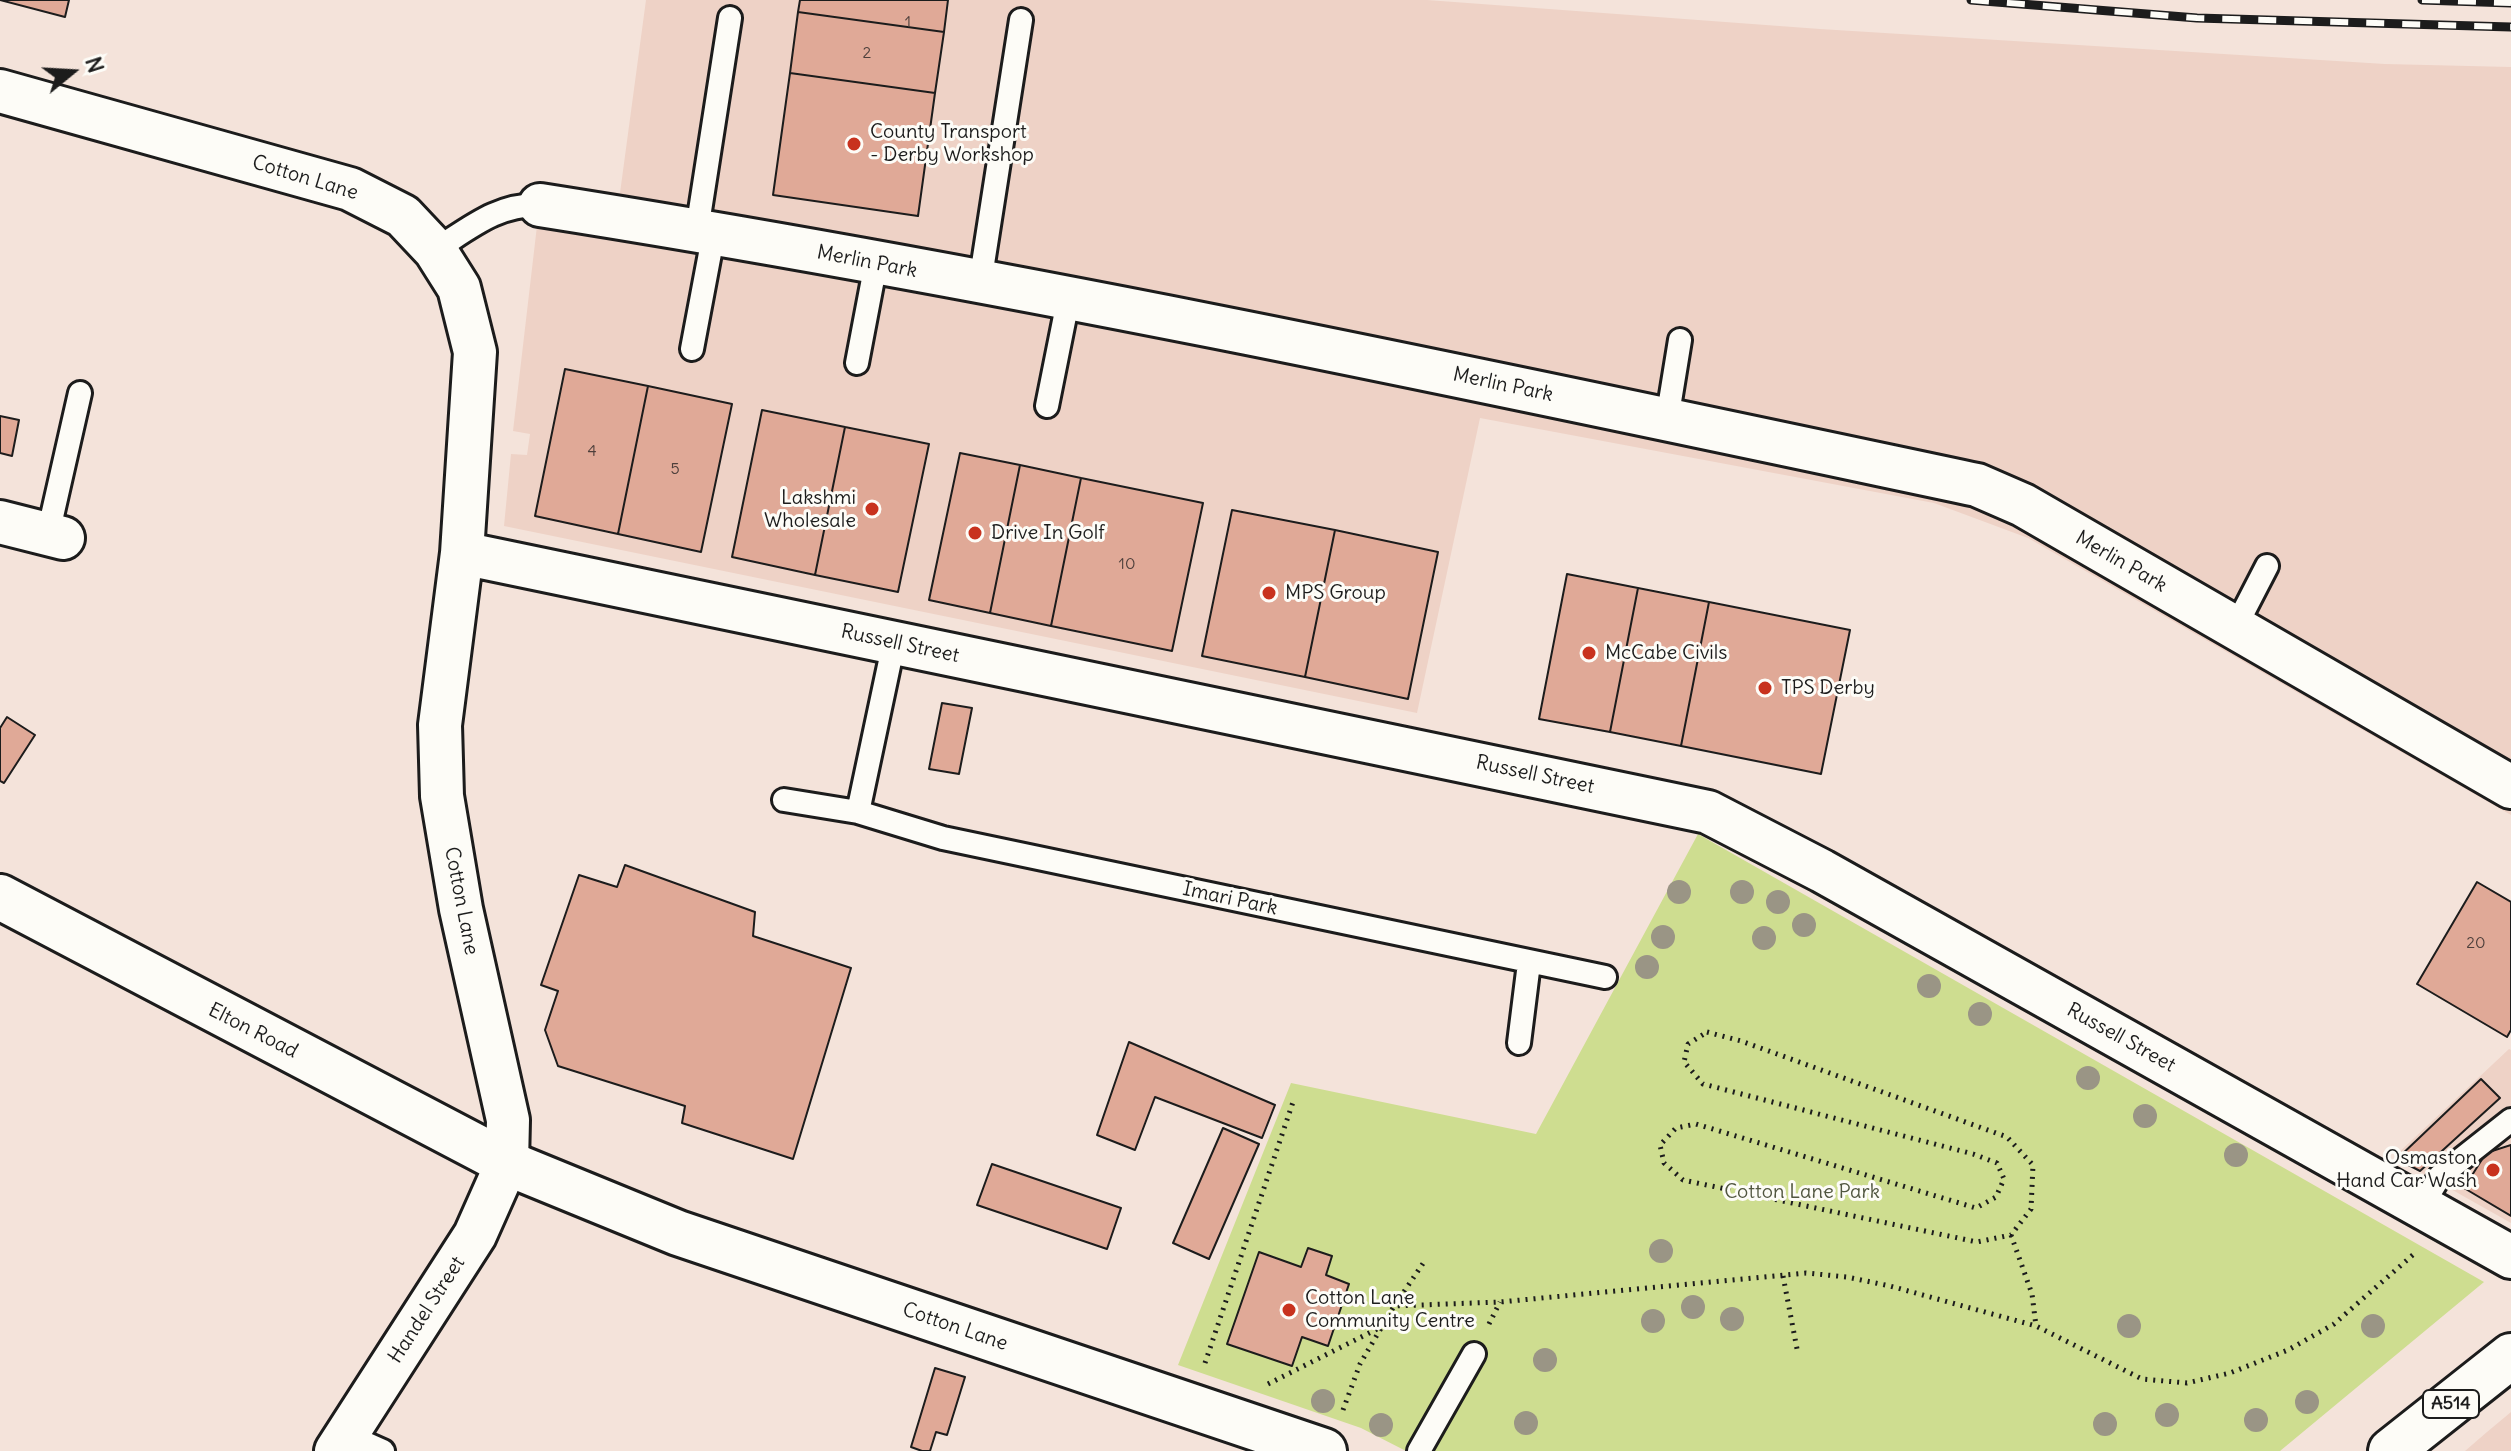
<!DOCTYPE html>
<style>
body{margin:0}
#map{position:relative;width:2511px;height:1451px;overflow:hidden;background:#f4e3da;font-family:Delius,sans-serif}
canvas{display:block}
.north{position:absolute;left:32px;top:32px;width:80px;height:80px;-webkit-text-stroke:6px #fdfcf7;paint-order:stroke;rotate:72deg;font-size:22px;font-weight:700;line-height:32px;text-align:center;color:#1c1c1c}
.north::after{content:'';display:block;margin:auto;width:28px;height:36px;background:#1c1c1c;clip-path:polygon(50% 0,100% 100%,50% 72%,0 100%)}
</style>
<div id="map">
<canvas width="2511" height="1451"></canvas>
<div class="north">N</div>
</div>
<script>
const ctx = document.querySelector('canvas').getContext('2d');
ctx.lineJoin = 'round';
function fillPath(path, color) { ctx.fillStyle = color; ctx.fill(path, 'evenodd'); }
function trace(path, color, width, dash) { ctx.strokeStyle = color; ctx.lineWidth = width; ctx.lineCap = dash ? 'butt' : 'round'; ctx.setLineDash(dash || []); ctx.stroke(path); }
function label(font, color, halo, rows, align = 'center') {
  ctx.font = font + ' Delius,sans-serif'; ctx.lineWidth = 6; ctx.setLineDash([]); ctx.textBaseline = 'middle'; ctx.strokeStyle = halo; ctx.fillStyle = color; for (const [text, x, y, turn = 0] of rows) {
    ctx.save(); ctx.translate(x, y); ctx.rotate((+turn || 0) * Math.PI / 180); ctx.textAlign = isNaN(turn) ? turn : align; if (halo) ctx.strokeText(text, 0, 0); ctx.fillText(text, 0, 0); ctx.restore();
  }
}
const built = new Path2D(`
 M646 0H1427L1820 29 2385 64 2511 67V815L2028 538 1934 503 1480 418 1417 713 504 526 511 454 527 455 530 434 513 431 542 183 620 193Z
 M2509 1049 2511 1050V1223L2394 1157Z
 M2511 1412V1451H2465L2487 1432Z`);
const green = new Path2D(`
 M1698 834 2484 1282 2280 1451H1406L1361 1428 1178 1365 1291 1083 1536 1134Z`);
const building = new Path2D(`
 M0 0H69L65 17Z
 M800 0H948L944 32 798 12Z
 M798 12 944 32 935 93 790 73Z
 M790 73 935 93 918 216 773 195Z
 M565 369 648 386 618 534 535 516Z
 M648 386 732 404 701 552 618 534Z
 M762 410 845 427 815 575 732 557Z
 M0 416 19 420 12 456 0 453Z
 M845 427 929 444 898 592 815 575Z
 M960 453 1020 465 990 613 929 600Z
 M1020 465 1081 478 1051 626 990 613Z
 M1081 478 1203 503 1172 651 1051 626Z
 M1232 510 1335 530 1305 677 1202 656Z
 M1335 530 1438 552 1408 699 1305 677Z
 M1567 574 1638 588 1610 732 1539 719Z
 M1638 588 1709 602 1681 746 1610 732Z
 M1709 602 1850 630 1821 774 1681 746Z
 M942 703 972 708 959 774 929 769Z
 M7 717 35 735 4 783 0 781V728Z
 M625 865 755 912 753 936 851 968 793 1159 682 1123 685 1106 558 1066 545 1030 558 991 541 985 579 875 617 887Z
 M2477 882 2511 902V1030L2507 1037 2417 984Z
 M1129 1042 1275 1105 1262 1138 1155 1097 1135 1150 1097 1135Z
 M2481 1079 2500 1098 2420 1171 2397 1159Z
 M1223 1128 1259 1144 1209 1259 1173 1243Z
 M2511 1145V1216L2464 1188 2486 1153Z
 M992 1164 1121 1208 1107 1249 977 1205Z
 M1308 1248 1332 1256 1326 1275 1349 1284 1328 1346 1302 1337 1292 1366 1227 1344 1259 1252 1301 1267Z
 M935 1368 965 1377 947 1435 936 1432 930 1451H922L911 1447Z`);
const path = new Path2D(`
 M1707 1032 1741 1041 2007 1137 2033 1165 2031 1209 2011 1235 1977 1242 1683 1180 1664 1163 1660 1145 1676 1128 1696 1124 1976 1208 1996 1197 2004 1179 1997 1163 1973 1154 1703 1084 1684 1062 1688 1044Z
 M2011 1235 2032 1294 2036 1326
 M1783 1276 1798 1354
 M1395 1305 1426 1259
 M1489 1324 1500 1302
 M1205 1363 1293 1102
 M1268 1384 1381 1327
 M1343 1410 1360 1364 1394 1306 1500 1302 1806 1273 1847 1277 1890 1286 2036 1326 2142 1379 2187 1383 2230 1373 2288 1350 2334 1324 2415 1253`);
const service = new Path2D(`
 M697 230 730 18
 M435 250C470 228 497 204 540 205
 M980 283 1021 20
 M692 349 714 232
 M857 363 876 263
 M1047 406 1068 301
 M1667 420 1680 340
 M48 534 80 393
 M2235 628 2267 566
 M784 800 858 812 943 838 1605 977
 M858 812 894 642
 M1519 1043 1529 963
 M2421 1207 2440 1176 2511 1120
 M347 1435 383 1451
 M1419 1451 1474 1354`);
const minor = new Path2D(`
 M0 91 350 189 403 216 435 250 459 288 475 352 462 553 440 725 442 796 461 909 508 1120 507 1163 475 1235 336 1451
 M540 205C1022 281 1500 384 1977 485L2023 505 2511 787
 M0 522 63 538
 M462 553 1708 812 1822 871 2511 1257`);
const tertiary = new Path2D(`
 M0 897 507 1163 678 1233 1324 1451`);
const primary = new Path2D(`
 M2391 1451 2511 1356`);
const rail = new Path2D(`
 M1971 0 2197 18 2511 27
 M2422 0 2511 3`);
const trees = [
 [1679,892],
 [1742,892],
 [1778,902],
 [1804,925],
 [1663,937],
 [1764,938],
 [1647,967],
 [1929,986],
 [1980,1014],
 [2088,1078],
 [2145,1116],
 [2236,1155],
 [1661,1251],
 [1693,1307],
 [1732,1319],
 [1653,1321],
 [2129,1326],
 [2373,1326],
 [1545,1360],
 [1323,1401],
 [2307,1402],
 [2167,1415],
 [2256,1420],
 [1526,1423],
 [2105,1424],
 [1381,1425]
];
const markers = [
 [854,144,8,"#c8321e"],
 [872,509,8,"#c8321e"],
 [975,533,8,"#c8321e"],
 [1269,593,8,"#c8321e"],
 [1589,653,8,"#c8321e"],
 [1765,688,8,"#c8321e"],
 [2493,1170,8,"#c8321e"],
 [1289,1310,8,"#c8321e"]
];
const numberNames = [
 ["1",908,22],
 ["2",867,53],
 ["4",592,451],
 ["5",675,469],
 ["10",1127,564],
 ["20",2476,943]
];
const shields = [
 [2451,1404,56]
];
const shieldNames = [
 ["A514",2451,1404]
];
const poiNames = [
 ["County Transport",870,132],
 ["- Derby Workshop",870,155],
 ["Lakshmi",856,498,"right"],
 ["Wholesale",856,521,"right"],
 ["Drive In Golf",991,533],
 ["MPS Group",1285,593],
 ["McCabe Civils",1605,653],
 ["TPS Derby",1781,688],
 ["Osmaston",2477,1158,"right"],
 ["Hand Car Wash",2477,1181,"right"],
 ["Cotton Lane",1305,1298],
 ["Community Centre",1305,1321]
];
const streetNames = [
 ["Cotton Lane",305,178,17],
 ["Merlin Park",867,262,11],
 ["Merlin Park",1503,385,12],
 ["Merlin Park",2121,562,30],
 ["Russell Street",900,644,12],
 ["Russell Street",1535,775,12],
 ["Imari Park",1230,899,12],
 ["Cotton Lane",461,901,79],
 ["Elton Road",253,1031,27],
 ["Russell Street",2121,1038,29],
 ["Handel Street",427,1310,-57],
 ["Cotton Lane",955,1327,19]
];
const parkNames = [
 ["Cotton Lane Park",1802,1192]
];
fillPath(built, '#eed2c6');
fillPath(green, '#cedd90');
fillPath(building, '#e0a997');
trace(building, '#1c1c1c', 2);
trace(service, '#1c1c1c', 28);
trace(minor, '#1c1c1c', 48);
trace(tertiary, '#1c1c1c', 50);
trace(primary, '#1c1c1c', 50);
trace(path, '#1c1c1c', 5, [2, 6]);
trace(service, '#fdfcf7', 22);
trace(minor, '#fdfcf7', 42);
trace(tertiary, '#fdfcf7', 44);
trace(primary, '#fdfcf7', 44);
trace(rail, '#1c1c1c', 9);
trace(rail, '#fdfcf7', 6, [18]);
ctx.fillStyle = '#9a9585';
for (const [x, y] of trees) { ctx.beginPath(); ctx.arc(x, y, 12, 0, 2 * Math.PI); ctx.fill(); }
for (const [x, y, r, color] of markers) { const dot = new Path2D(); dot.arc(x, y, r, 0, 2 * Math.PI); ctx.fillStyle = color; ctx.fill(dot); trace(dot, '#fdfcf7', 3); }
label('16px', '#4d3f3b', null, numberNames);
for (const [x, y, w] of shields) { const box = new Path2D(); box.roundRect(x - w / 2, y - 14, w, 28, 6); ctx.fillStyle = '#fdfcf7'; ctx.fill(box); trace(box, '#1c1c1c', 2); }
label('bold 18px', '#1c1c1c', null, shieldNames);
label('20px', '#1c1c1c', '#fdfcf7', poiNames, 'left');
label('20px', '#1c1c1c', '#fdfcf7', streetNames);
label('20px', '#51563f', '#fdfcf7', parkNames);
</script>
